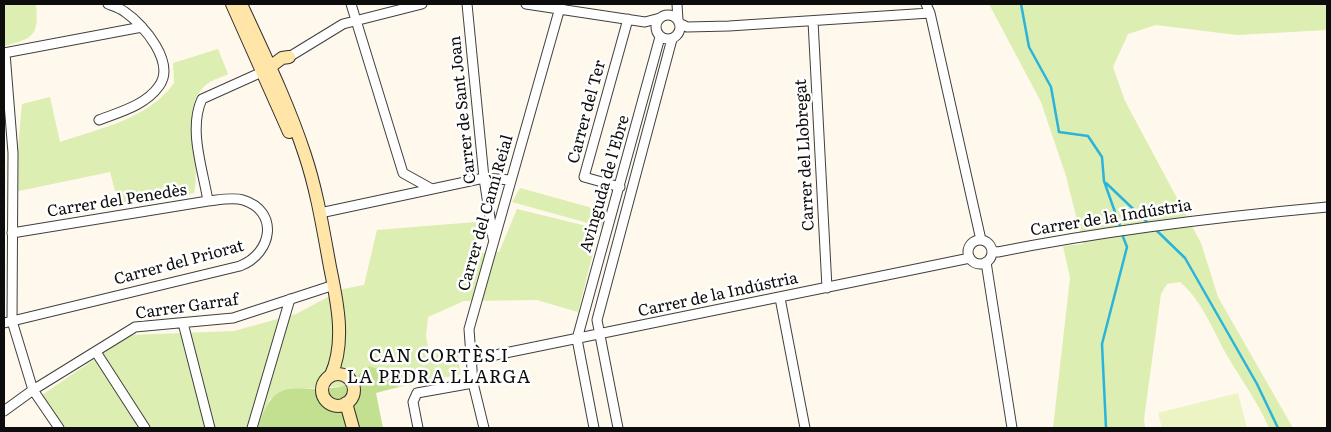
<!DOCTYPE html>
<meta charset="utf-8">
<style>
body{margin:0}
#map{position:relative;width:1331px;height:432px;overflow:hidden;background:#fff8ec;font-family:Literata,serif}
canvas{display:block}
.frame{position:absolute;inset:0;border:5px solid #0d0d0d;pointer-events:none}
</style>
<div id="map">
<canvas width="1331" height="432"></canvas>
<div class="frame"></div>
</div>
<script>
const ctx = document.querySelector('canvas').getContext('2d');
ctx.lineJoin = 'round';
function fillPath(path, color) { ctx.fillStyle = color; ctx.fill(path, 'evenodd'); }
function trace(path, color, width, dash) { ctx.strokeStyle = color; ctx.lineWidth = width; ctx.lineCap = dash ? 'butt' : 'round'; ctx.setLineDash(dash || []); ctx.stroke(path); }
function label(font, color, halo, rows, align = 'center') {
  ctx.font = font + ' Literata,serif'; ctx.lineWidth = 5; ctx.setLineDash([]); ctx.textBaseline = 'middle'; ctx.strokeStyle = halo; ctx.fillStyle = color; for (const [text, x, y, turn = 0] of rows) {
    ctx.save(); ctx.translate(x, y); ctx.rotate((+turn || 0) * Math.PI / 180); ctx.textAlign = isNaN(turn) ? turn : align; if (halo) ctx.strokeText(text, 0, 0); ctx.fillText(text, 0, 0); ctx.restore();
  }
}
const green = new Path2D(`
 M4 4H36C39 36 34 38 4 46Z
 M989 4H1327V30L1237 35 1156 25 1128 34 1113 67 1125 101 1201 243 1218 297 1293 428H1269C1258 402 1242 381 1228 357 1214 333 1202 300 1180 282L1167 284 1161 294 1144 419 1145 428H1053L1070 278 1063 246 1083 244 1066 176 1041 102Z
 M218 49 228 74C222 77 212 80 207 84 177 107 203 161 194 193L119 206 110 172 14 192 22 104 50 97 60 142C98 129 149 119 174 83L173 63Z
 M520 188 607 212 602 227 512 202Z
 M517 209 599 229 578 312 537 300 464 301 428 317 426 337 430 354 458 352 460 374 399 387 380 370 364 371 349 384 343 386 300 389 270 399 258 428H64L42 395 130 335 234 331 296 314 343 289 364 285 377 230 476 222V253L499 252Z`);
const forest = new Path2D(`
 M369 366 380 370 399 387 376 393 383 428H258C276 369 297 397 343 386L349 383Z`);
const pitch = new Path2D(`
 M1238 393 1247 428H1162L1158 413Z`);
const stream = new Path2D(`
 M1021 4 1029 47 1051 87 1059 132 1088 136 1102 157 1104 181 1121 229
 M1106 183 1149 224
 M1155 229 1185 258 1257 384 1278 428
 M1106 428 1102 344 1127 247 1122 234`);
const street = new Path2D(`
 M351 4 403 173 430 188
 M467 4 484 178 493 238
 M526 4 645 22 660 18
 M677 4 678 20
 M926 4 930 13 981 240
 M656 27a12 12 0 1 1 24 0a12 12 0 1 1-24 0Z
 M813 21 827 288
 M679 23 687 27 729 26 930 13
 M4 53 142 27
 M5 53 13 153 12 321 33 390 59 428
 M289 57 343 24 422 4
 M99 120C120 112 146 105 159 86 176 63 144 25 125 12 120 8 113 6 108 4
 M620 187 584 177 628 19
 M320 213 484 178 511 180
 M12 233 208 201C203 170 188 129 202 99L262 72
 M968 252a12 12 0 1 1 24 0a12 12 0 1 1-24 0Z
 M992 251 998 252C1107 230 1217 217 1327 207
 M986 262 1012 428
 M780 298 805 428
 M4 323 240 266C273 253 279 211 243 200 233 197 218 200 208 201
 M183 323 210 428
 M96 352 145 428
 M471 360 970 258
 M4 411 33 390 135 327 233 318 334 285
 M252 428 290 299
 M418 428 413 402 417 393 473 383
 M484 428 473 383 469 329 561 4
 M594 428 577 339 660 37
 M618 428 597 320 672 39`);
const secondary = new Path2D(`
 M232 4 289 132
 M241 4C264 54 288 103 305 155 317 191 323 229 330 267 337 301 346 342 331 375
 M269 75 270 67 282 58 289 57
 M322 390a16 16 0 1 1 32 0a16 16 0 1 1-32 0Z
 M346 403 353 428`);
const streetNames = [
 ["Carrer de Sant Joan",463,110,-96],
 ["Carrer del Ter",587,112,-75],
 ["Carrer del Llobregat",805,155,-93],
 ["Avinguda de l'Ebre",605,184,-74],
 ["Carrer del Penedès",117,201,-9],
 ["Carrer del Camí Reial",486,213,-74],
 ["Carrer de la Indústria",1111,218,-9],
 ["Carrer del Priorat",179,263,-15],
 ["Carrer de la Indústria",718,295,-12],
 ["Carrer Garraf",187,307,-8]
];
const neighbourhoodNames = [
 ["CAN CORTÈS I",439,357],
 ["LA PEDRA LLARGA",439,378]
];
fillPath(green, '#dceeb1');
fillPath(forest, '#c2e08f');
fillPath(pitch, '#ecf4c4');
trace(stream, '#2ab4db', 2.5);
trace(street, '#404040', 11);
trace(secondary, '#2f2f2f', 14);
trace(street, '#fff', 9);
trace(secondary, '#ffe5a7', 12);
label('16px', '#0d0d0d', '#fff', streetNames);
ctx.letterSpacing = '1px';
label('18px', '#0d0d0d', '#fff', neighbourhoodNames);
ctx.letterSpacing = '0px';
</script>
